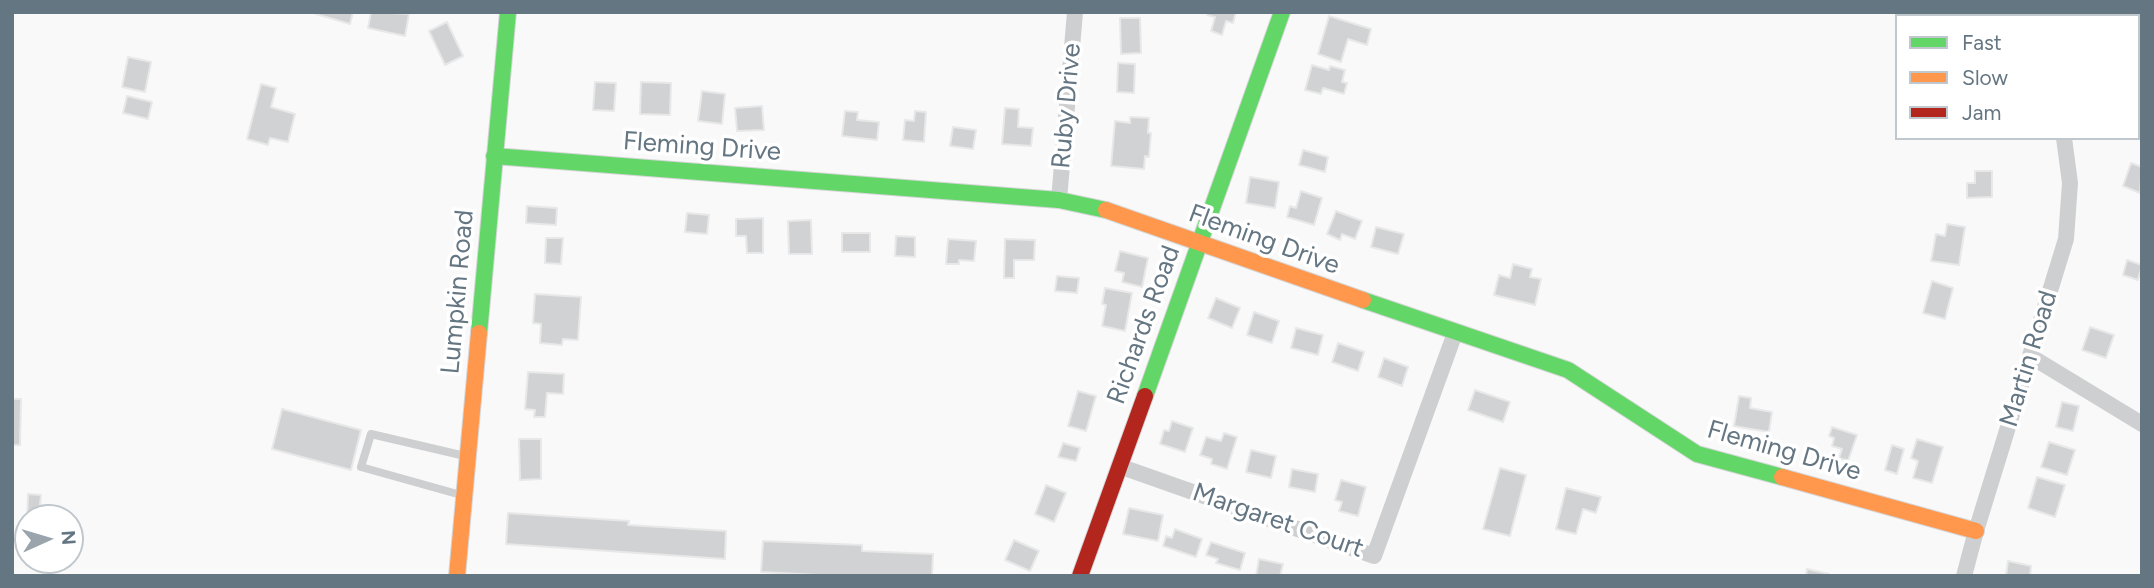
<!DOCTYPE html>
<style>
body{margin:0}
#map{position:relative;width:2154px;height:588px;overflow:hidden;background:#f9f9f9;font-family:Figtree,sans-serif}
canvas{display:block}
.frame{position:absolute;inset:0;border:14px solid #657683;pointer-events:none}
.legend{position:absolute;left:1895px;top:14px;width:245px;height:126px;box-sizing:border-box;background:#fff;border:2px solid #c1c8cd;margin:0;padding:9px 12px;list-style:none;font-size:21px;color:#657683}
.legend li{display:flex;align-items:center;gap:14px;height:35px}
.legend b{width:35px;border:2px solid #c1c8cd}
.north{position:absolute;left:14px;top:504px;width:70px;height:70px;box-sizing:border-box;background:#fff;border:2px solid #c1c8cd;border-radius:50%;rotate:86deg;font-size:19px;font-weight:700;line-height:28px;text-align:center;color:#657683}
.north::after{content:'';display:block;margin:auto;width:24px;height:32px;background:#99a4ac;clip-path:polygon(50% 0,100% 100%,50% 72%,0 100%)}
</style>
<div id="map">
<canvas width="2154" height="588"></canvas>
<div class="frame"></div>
<ul class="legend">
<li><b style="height:9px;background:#63d668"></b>Fast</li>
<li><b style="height:9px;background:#ff974d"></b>Slow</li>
<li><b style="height:9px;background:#b3261e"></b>Jam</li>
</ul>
<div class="north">N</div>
</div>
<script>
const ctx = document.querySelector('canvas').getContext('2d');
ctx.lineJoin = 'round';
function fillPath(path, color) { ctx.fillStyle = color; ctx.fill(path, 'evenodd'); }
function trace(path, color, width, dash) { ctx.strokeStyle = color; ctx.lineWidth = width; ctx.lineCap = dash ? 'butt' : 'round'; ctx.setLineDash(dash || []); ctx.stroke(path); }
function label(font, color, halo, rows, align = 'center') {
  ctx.font = font + ' Figtree,sans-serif'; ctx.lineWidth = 7; ctx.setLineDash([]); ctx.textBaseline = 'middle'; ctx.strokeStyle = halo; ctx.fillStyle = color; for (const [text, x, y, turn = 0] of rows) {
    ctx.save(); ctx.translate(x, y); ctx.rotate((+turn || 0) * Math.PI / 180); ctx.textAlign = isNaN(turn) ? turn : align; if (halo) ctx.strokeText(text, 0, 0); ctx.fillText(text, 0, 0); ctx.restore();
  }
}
const building = new Path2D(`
 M316 12H353L350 24 316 14Z
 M371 12 409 14 405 36 368 28Z
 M1208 12H1236L1233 23 1226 21 1222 35 1211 31 1215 17 1207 15Z
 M1904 12H1939L1940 14 1905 16Z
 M1329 16 1371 29 1367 45 1348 39 1341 62 1318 54Z
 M1120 18H1140L1141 53 1121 54Z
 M447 22 463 56 445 65 429 31Z
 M128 57 151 62 145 92 122 87Z
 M1118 63 1135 64 1134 93 1117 92Z
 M1312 65 1329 70 1330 66 1345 70 1342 82 1347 83 1344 94 1323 88 1321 94 1305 90Z
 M595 82 616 83 614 111 593 110Z
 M641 82 671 83 670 115 640 114Z
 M261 84 276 88 271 107 295 114 288 142 270 138 268 145 247 139Z
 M702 91 725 94 722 124 698 121Z
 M127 96 152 102 148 119 123 113Z
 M762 106 764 130 737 131 735 108Z
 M1005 108 1019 109 1018 127 1033 128 1031 146 1002 144Z
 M845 111 858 112 857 120 879 122 877 140 842 136Z
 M915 111 926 112 924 142 903 140 905 120 914 121Z
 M1130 117 1149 118 1148 133H1151L1149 157 1145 156 1144 169 1111 166 1115 121 1130 123Z
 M953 127 976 130 973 149 950 146Z
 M1303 150 1328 157 1325 172 1299 165Z
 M2131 163 2142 167 2140 193 2123 186Z
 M1975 171H1992V197L1967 198V183H1975Z
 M1250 177 1279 182 1275 208 1246 203Z
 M1301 191 1322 198 1314 225 1287 217 1290 206 1296 208Z
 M527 206 557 208 556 225 526 223Z
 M1336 211 1362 221 1355 239 1342 234 1340 240 1327 234Z
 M687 213 709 215 707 234 685 232Z
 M763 218V253H747L746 236H736V219Z
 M811 220 812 254H789L788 221Z
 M1947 224 1965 227 1959 265 1931 261 1936 234 1945 236Z
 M1376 227 1404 234 1398 254 1371 247Z
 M842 233H870V252H842Z
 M896 236 915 237V257L895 256Z
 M546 238H563L561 264 545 263Z
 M948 239 976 241 974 261 959 260V264H946Z
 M1005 239 1035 240 1034 260H1014V278H1004Z
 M1120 251 1148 258 1142 287 1122 282 1124 273 1115 271Z
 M2127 260 2142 265 2138 280 2123 275Z
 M1513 264 1532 269 1530 277 1541 279 1535 305 1494 295 1499 275 1510 278Z
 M1057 276 1079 278 1077 293 1055 291Z
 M1932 281 1953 288 1945 319 1923 313Z
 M1105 288 1132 293 1125 331 1102 326 1106 305 1102 304Z
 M535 294 581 297 578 340 563 339 562 345 540 343 541 324 533 323Z
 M1216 298 1240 308 1232 328 1208 318Z
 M1254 312 1279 321 1272 343 1247 335Z
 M2090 327 2114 335 2106 358 2082 350Z
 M1296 328 1323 335 1318 355 1291 348Z
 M1338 343 1364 352 1358 371 1332 362Z
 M1384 358 1408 367 1402 386 1378 377Z
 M528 372 564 374 563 394 547 393 545 417H534L535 410 525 409Z
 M1475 390 1510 402 1503 422 1468 410Z
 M1078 391 1096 396 1086 431 1068 426Z
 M1739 396 1751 398 1750 408 1772 412 1769 432 1734 426Z
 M12 399H21L20 445H12Z
 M2062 402 2079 406 2073 431 2056 427Z
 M282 409 361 430 351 470 272 449Z
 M1172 421 1193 428 1185 452 1160 444 1164 430 1169 431Z
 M1832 427 1857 435 1848 461 1839 458 1842 449 1832 446 1834 438 1829 436Z
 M1224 433 1237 437 1227 469 1211 464 1212 459 1200 455 1206 437 1221 441Z
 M519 439H541V479L520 480Z
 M1917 439 1943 447 1932 483 1913 478 1918 461 1911 458Z
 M2049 442 2075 450 2067 475 2041 467Z
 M1063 443 1080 448 1076 461 1058 457Z
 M1892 445 1904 449 1897 474 1885 470Z
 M1251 450 1276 456 1271 478 1246 472Z
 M1500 468 1526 475 1510 536 1483 529Z
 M1292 469 1318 474 1315 492 1289 487Z
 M2037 477 2065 485 2055 517 2028 508Z
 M1341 480 1366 487 1358 516 1339 511 1342 502 1335 500Z
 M1046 485 1066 493 1054 522 1035 514Z
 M1566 488 1601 497 1596 513 1583 509 1576 534 1556 529Z
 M28 494 41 495 40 505 57 506 56 518H28L27 521Z
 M1129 508 1163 515 1158 541 1123 534Z
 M508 513 629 521 628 525 726 531 725 559 506 544Z
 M1175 529 1202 539 1196 557 1163 546 1166 536 1172 538Z
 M1014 540 1039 551 1030 571 1005 560Z
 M763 541 862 545V551L933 554 932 576H839L761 572Z
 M1211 542 1245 553 1240 570 1216 563 1218 559 1206 555Z
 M1259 559 1283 564 1280 576H1256Z
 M2008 561 2031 566 2030 576H2006Z
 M1807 569 1829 574V576H1806Z`);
const lane = new Path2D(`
 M461 495 361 467 371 434 465 456`);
const street = new Path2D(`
 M1997 12 1999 16
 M2138 128 2142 130
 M1059 200 1075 12
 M2030 356 2142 424
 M1119 466 1374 556 1455 333
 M1964 576 1976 531 2066 239 2070 183 2064 138`);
const fast = new Path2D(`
 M494 156 1059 200 1106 210
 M1363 300 1568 370 1697 454 1782 477
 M479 333 508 12
 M1145 396 1282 12`);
const slow = new Path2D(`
 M1106 210 1363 300
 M1782 477 1976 531
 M457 576 479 333`);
const jam = new Path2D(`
 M1080 576 1145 396`);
const streetNames = [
 ["Ruby Drive",1067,106,-85],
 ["Fleming Drive",702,147,4],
 ["Fleming Drive",1264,240,20],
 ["Lumpkin Road",458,292,-85],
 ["Richards Road",1144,325,-70],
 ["Martin Road",2029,359,-73],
 ["Fleming Drive",1784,451,16],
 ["Margaret Court",1278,521,19]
];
fillPath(building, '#d0d2d3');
trace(building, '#e8e8e8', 2);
trace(fast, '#d5d6d7', 18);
trace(slow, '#d5d6d7', 18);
trace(jam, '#d5d6d7', 18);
trace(lane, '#cecfd0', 8);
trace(street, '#cecfd0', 16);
trace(fast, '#63d668', 16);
trace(slow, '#ff974d', 16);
trace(jam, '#b3261e', 16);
label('26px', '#657683', '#fff', streetNames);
</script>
